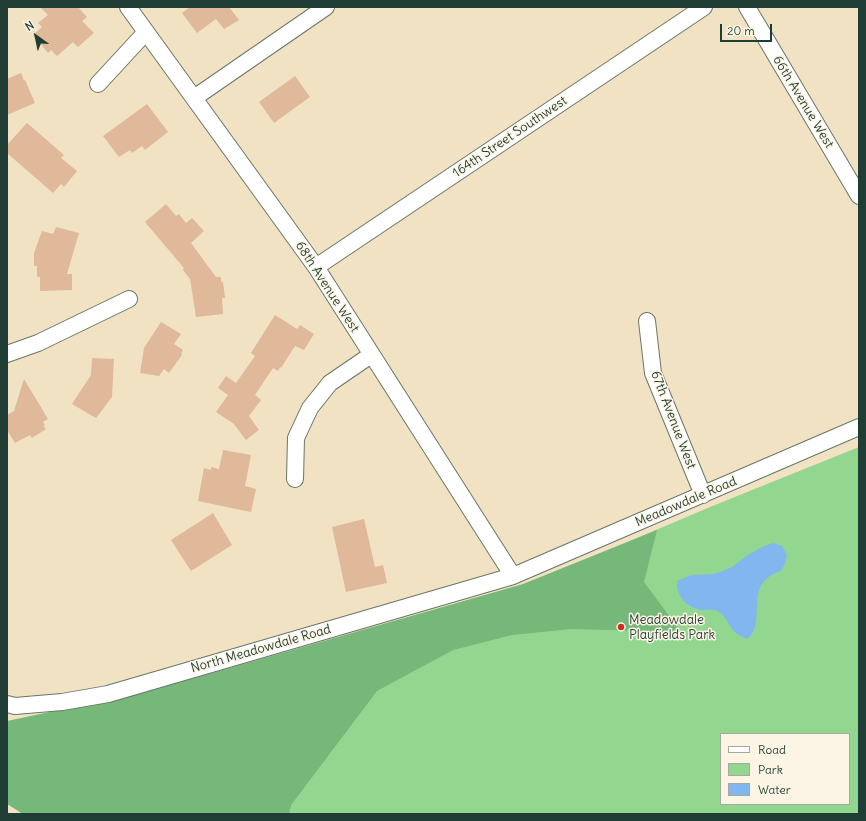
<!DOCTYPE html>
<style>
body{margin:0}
#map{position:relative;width:866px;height:821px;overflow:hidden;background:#f0e2c3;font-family:Delius,sans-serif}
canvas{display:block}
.frame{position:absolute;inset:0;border:8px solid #1f3d34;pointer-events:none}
.legend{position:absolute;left:720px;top:733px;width:130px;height:72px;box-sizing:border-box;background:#fcf5e5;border:1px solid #a4ab9e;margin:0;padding:5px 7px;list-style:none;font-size:12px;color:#1f3d34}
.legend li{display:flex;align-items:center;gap:8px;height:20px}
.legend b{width:20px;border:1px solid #a4ab9e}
.north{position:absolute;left:16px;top:16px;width:40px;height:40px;-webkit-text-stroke:3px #fcf5e5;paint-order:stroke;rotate:327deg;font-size:11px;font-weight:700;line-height:16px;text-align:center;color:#1f3d34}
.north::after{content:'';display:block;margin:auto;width:14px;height:18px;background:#1f3d34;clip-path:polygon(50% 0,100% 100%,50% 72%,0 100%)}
.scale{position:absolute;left:720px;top:24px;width:52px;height:18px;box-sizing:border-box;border:2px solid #1f3d34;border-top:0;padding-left:5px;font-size:12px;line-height:14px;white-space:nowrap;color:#1f3d34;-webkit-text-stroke:3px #fcf5e5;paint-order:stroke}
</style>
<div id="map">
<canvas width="866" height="821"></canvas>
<div class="frame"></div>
<ul class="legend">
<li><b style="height:5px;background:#fff"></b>Road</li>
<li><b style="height:11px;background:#93d68f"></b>Park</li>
<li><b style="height:11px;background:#81b6ef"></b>Water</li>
</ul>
<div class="north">N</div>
<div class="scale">20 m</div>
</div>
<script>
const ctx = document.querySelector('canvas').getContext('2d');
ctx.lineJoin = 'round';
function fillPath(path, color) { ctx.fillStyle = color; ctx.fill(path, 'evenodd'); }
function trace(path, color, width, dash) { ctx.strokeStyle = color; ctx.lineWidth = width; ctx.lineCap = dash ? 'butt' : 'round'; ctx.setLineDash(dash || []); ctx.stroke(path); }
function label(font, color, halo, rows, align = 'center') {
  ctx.font = font + ' Delius,sans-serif'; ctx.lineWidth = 3; ctx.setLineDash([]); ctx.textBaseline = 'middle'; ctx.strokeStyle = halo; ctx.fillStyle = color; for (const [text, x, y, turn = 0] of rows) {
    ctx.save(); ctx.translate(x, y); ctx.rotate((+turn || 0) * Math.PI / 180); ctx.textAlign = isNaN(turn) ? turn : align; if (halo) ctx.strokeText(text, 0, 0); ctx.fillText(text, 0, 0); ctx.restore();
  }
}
const green = new Path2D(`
 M859 447V814H21L7 791 522 587 710 507ZM721 734H849V804H721Z`);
const forest = new Path2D(`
 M657 530 644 582 681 632 571 629 512 635 453 650 377 691 291 805 289 814H23L7 804V721L149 691 523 584Z`);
const water = new Path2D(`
 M773 543 782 546 787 555 785 563 781 571C740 584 769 623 747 639 743 637 738 635 734 631 728 625 727 617 719 612 715 609 708 610 703 610 688 609 676 597 677 581L692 575 714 574 723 571 732 567 748 555 762 547Z`);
const building = new Path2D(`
 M40 7H78L87 17 82 21 94 33 78 47 73 42 57 56 51 50 48 53 33 35 42 27 38 23 48 15Z
 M190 7H232L230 8 239 20 224 29 216 19 197 33 182 13Z
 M21 73 24 81 25 80 35 103 7 115V79Z
 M295 76 310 97 274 123 259 102Z
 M147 104 168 132 145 150 142 146 132 153 130 150 119 157 103 136Z
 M27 123 64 155 61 158 77 171 64 187 61 184 53 193 7 153V145Z
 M166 204 176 216 179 214 186 223 192 218 204 231 191 243 216 277H221V282H223L225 298H222L223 314 196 317 190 279 183 270 184 268 145 222Z
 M56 227 79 233 67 274H72V290L40 291V277H37V266H34V253L42 231 53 234Z
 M275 315 297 329 300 325 314 334 304 350 295 346 281 368 280 367 278 371 273 368 255 395 261 400 249 416 259 430 246 440 234 424 216 412 228 395 218 388 226 376 236 383 255 356 251 353Z
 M161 322 181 334 174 344 183 350 181 354 182 355 169 373 164 369 159 376 140 373 144 348Z
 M92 358 114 359 112 397 96 418 72 404 91 375Z
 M24 379 48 419 43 422 45 425 43 426 46 429 32 438 30 435 15 443 7 430V415L14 411Z
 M223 450 251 455 245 486 256 489 251 512 198 501 204 468 211 470V467L219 469Z
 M213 513 232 545 191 571 171 540Z
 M364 519 375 567 383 565 387 583 346 592 332 527Z`);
const street = new Path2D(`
 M128 7 316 267 513 576
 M747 7 859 196
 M98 84 146 32
 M194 98 326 7
 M316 267 704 7
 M647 321 653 373 703 495
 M7 354 38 343 129 299
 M295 479 296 438 310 408 330 383 371 355
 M7 704 15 706 62 702 108 694 513 576 859 427`);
const markers = [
 [621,627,4,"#c8321e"]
];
const streetNames = [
 ["66th Avenue West",803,102,59],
 ["164th Street Southwest",510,137,-34],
 ["68th Avenue West",327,287,57],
 ["67th Avenue West",673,420,69],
 ["Meadowdale Road",686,502,-23],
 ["North Meadowdale Road",261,649,-16]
];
const poiNames = [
 ["Meadowdale",629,620],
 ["Playfields Park",629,635]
];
fillPath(green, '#93d68f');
fillPath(forest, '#76b77a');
fillPath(water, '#81b6ef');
fillPath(building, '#dfb99a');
trace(street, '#687766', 18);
trace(street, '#fff', 16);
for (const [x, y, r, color] of markers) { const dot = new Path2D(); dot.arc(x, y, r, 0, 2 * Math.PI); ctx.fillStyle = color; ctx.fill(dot); trace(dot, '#fcf5e5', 1.5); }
label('13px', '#1f3d34', '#fcf5e5', streetNames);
label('13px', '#1f3d34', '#fcf5e5', poiNames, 'left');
</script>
